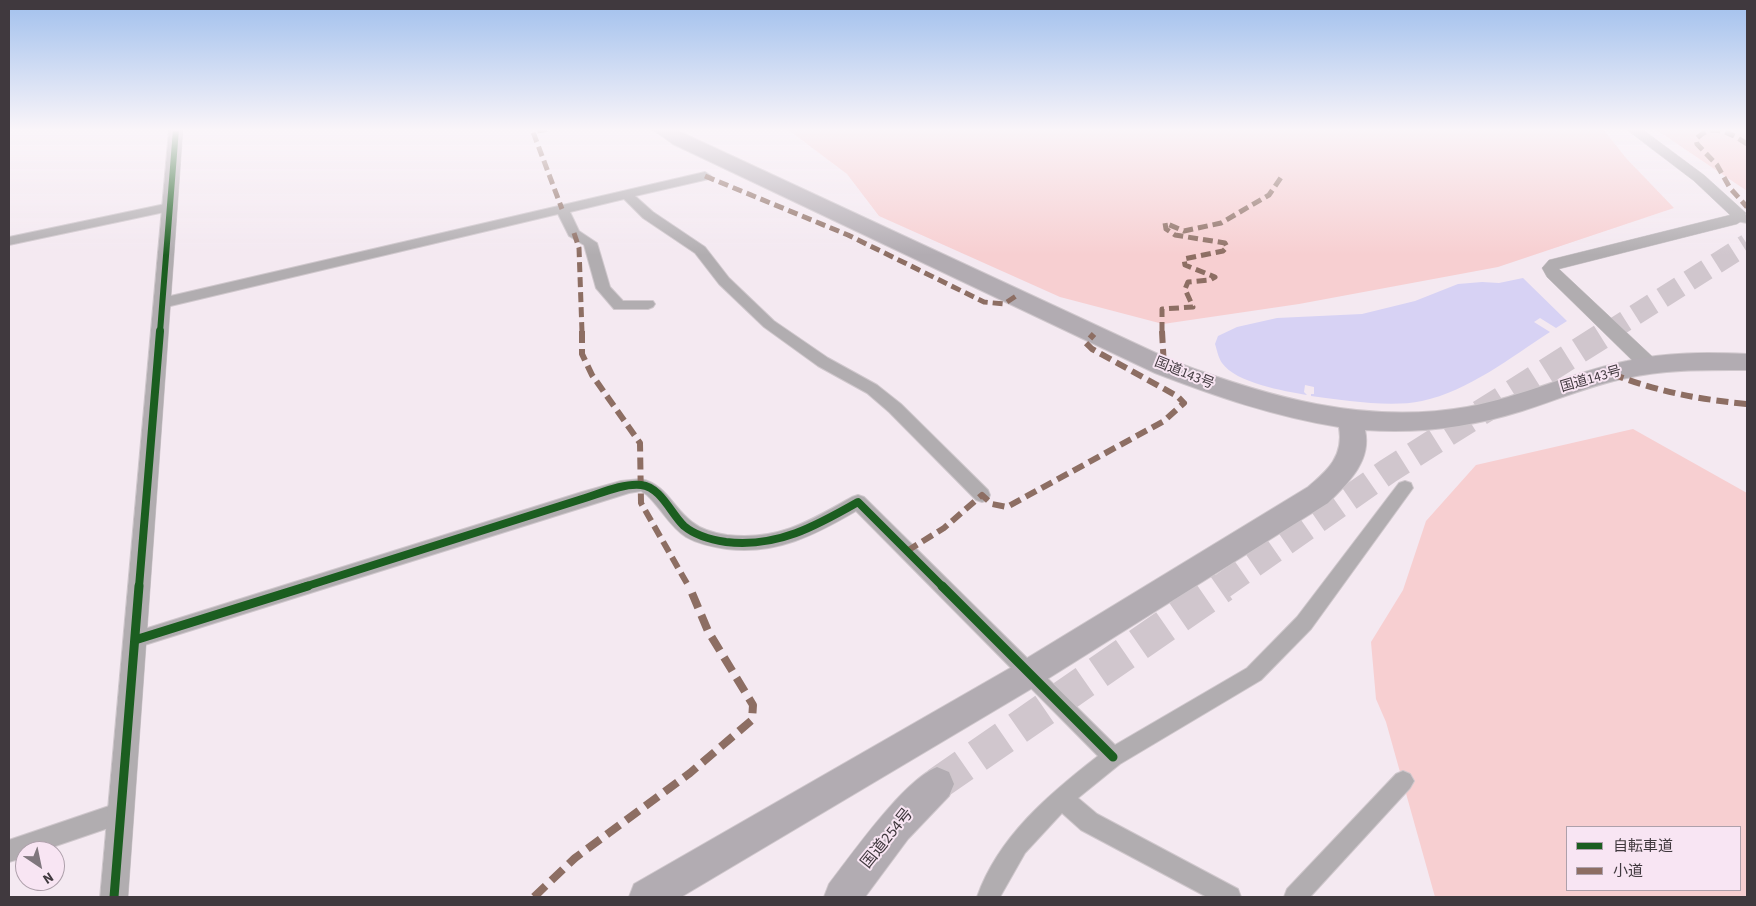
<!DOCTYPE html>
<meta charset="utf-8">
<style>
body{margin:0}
#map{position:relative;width:1756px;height:906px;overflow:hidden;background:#f4e9f1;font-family:"Source Sans 3","Noto Sans JP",sans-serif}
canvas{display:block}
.frame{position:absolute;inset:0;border:10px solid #40393e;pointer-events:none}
.legend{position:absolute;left:1566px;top:826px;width:175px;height:65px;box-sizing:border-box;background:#f8e5f3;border:1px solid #aea0ab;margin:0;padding:6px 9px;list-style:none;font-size:15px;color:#40393e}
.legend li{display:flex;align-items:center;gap:10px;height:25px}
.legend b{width:25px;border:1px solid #aea0ab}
.north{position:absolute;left:15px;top:841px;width:50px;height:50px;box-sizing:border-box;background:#f8e5f3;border:1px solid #aea0ab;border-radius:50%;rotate:146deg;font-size:14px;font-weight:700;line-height:20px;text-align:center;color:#40393e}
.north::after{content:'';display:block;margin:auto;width:18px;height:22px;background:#7f777d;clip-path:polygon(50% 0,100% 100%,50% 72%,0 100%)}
</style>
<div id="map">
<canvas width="1756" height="906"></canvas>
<div class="frame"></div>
<ul class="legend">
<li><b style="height:6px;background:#1b5e20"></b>自転車道</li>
<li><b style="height:6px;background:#8d6e63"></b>小道</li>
</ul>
<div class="north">N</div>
</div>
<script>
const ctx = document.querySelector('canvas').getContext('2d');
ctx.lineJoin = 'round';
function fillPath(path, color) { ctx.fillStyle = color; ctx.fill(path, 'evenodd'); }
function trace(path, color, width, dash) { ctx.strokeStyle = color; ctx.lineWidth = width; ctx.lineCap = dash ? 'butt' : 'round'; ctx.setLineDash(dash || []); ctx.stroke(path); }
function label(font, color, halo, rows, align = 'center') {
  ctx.font = font + ' "Source Sans 3","Noto Sans JP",sans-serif'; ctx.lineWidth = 4; ctx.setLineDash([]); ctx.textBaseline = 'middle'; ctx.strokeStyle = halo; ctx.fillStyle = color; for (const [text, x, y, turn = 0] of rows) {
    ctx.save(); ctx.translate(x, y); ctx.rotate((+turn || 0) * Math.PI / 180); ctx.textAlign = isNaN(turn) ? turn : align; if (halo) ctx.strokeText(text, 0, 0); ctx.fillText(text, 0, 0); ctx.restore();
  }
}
const green = new Path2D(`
 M787 129H1603L1626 158 1674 208 1498 267 1299 304 1163 324 1060 297 879 216 847 174Z
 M1655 129H1747V191Z
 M1633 429 1747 493V897H1435L1386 722 1376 699 1371 642 1403 590 1426 521 1476 465ZM1567 827H1740V890H1567Z`);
const water = new Path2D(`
 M1523 278 1567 321 1556 328 1540 318 1534 322 1550 332C1511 357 1469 391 1422 401 1389 408 1344 400 1311 396V394H1314V387L1305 385 1304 392 1307 395C1284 391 1236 383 1222 363 1218 357 1217 350 1215 344L1218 336 1237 327 1277 318 1362 314 1415 301 1458 284 1482 282 1499 283Z`);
const trunkTunnelFar2 = new Path2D(`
 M1608 332 1747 244`);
const trunkTunnelFar1 = new Path2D(`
 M1221 587 1388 471 1610 331`);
const trunkTunnel = new Path2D(`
 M937 784 1223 586`);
const minor = new Path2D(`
 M705 172 711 176 709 179 635 196 653 212 705 247 729 278 774 321 828 358 877 385 901 404 988 490 990 495 988 500 982 502 976 500 889 412 867 393 818 366 764 327 719 284 695 253 643 218 624 199 570 212 579 231 597 243 610 287 623 301H653L655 304 653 307 648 309H614L596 288 584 245 569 236 558 214 162 308 155 303 162 298Z
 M170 203 176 207 174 210 9 245V237Z
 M1737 213 1747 215V223L1732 220 1731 217Z
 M641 479C667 485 672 507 692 522 702 530 714 533 727 535 778 541 810 521 852 497L858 495 864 497 1115 745 1247 668 1297 617 1399 483 1405 481 1411 483 1413 488 1311 629 1261 680 1120 764 1078 798 1097 814 1238 889 1241 897H1207L1081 830 1062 813 1025 853 1000 897H977C998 837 1049 794 1098 756L856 511C815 535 776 555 727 549 713 547 698 544 686 537 670 527 661 508 647 495L641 491 629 493 135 648 128 646 126 640 128 634 135 632 582 492 621 481Z
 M1403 771 1410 774 1414 781 1410 788 1310 897H1284L1287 889 1396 774Z
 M121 802 129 805 132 813 129 821 41 851H25V857L9 862V840Z`);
const tertiary = new Path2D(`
 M169 129H183L128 897H100Z
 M1626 129H1642L1704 175 1746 213 1743 220 1737 224 1559 269 1656 360 1658 365 1656 370 1649 371 1642 370 1547 277 1542 268 1549 260 1730 215 1694 181Z`);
const trunk = new Path2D(`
 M652 129H674L1173 361C1268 397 1365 425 1467 407 1522 397 1572 372 1627 361 1667 352 1706 352 1747 354V370C1706 370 1667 369 1627 378 1591 385 1557 400 1522 411 1471 427 1418 434 1365 430 1372 461 1348 483 1328 503L1041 683 681 897H629L634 884 1019 663 1308 487C1328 470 1344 456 1339 427 1275 417 1215 396 1155 373L673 144Z
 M937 767 949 772 954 784 949 796 908 839 865 897H824L829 884C853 853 903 781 937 767Z`);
const quietFar2 = new Path2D(`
 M547 129 533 132 562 209
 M1747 144C1731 133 1712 122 1696 139L1697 144 1717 165 1730 188 1747 207
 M705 176 848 235 984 302 1004 304 1016 296
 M574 233 579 248 582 332
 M1162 332V309L1193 307 1185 289 1188 282 1210 280 1215 277 1185 265 1184 259 1223 251 1227 247 1225 243 1175 235 1166 229 1165 223 1184 231 1221 223 1269 195 1282 176`);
const quietFar1 = new Path2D(`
 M582 331V354L592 375 640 443 641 503 689 587
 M1162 331 1164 367
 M1612 374C1660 392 1696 399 1747 404
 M907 551 944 528 982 495 992 504 1007 507 1164 421 1184 403 1177 396 1092 349 1086 343 1094 334`);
const quiet = new Path2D(`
 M534 897 575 858 690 773 752 720 753 705 708 631 689 586`);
const cyclewayFar2 = new Path2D(`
 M160 332 176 129`);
const cyclewayFar1 = new Path2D(`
 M139 587 160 331
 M304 587 582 499C599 494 623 483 641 485 661 487 671 514 684 526 696 536 712 540 726 542 777 548 816 526 858 502L943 587`);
const cycleway = new Path2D(`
 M942 586 1113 757
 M135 640 308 586
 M114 897 139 586`);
const streetNames = [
 ["国道143号",1184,374,22],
 ["国道143号",1591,380,-16]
];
const nearStreetnames = [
 ["国道254号",888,839,-51]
];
fillPath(green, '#f7cfd1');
fillPath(water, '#d7d2f4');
trace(trunkTunnelFar2, '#d0c6cd', 21, [21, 11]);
trace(trunkTunnelFar1, '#d0c6cd', 26, [26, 13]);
trace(trunkTunnel, '#d0c6cd', 33, [33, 16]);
trace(minor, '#cfc7cc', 2);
trace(tertiary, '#cfc7cc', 1);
trace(trunk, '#cfc7cc', 2);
fillPath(minor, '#b1adb0');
fillPath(tertiary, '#b1adb0');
fillPath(trunk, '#b2acb2');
trace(quietFar2, '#8d6e63', 5, [10, 5]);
trace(quietFar1, '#8d6e63', 6, [12, 6]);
trace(quiet, '#8d6e63', 8, [16, 8]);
trace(cyclewayFar2, '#1b5e20', 6);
trace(cyclewayFar1, '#1b5e20', 8);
trace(cycleway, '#1b5e20', 9);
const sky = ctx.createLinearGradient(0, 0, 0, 255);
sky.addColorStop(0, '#a1c0ed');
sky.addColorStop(0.51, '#faf5f9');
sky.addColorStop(1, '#faf5f900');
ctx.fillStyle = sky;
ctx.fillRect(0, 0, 1756, 255);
label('14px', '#40393e', '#f8e5f3', streetNames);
label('16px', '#40393e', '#f8e5f3', nearStreetnames);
</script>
